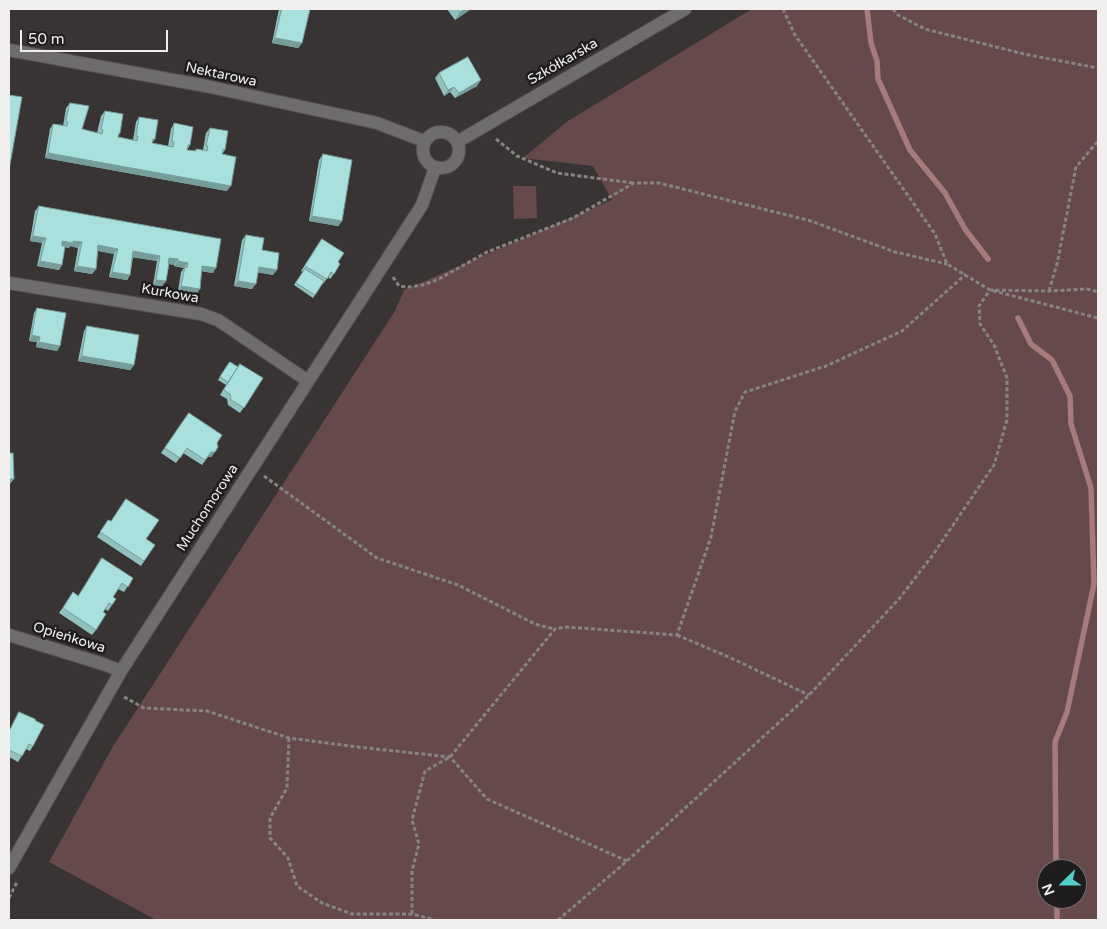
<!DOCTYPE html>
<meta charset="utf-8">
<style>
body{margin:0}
#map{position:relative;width:1107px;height:929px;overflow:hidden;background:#383434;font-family:"Varela Round",sans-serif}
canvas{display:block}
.frame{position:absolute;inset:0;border:10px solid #f1eeee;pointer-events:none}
.north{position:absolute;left:1037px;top:859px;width:50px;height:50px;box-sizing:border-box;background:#1e1c1c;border:1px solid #727070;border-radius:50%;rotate:248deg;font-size:14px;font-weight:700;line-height:20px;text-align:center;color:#f1eeee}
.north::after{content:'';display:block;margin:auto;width:18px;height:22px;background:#54cdc8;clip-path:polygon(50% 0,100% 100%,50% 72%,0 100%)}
.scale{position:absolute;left:20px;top:30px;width:148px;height:22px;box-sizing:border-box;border:2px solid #f1eeee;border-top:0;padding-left:6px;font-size:15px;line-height:18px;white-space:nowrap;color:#f1eeee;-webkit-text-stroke:4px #1e1c1c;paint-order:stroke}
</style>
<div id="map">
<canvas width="1107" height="929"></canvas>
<div class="frame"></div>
<div class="north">N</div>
<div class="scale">50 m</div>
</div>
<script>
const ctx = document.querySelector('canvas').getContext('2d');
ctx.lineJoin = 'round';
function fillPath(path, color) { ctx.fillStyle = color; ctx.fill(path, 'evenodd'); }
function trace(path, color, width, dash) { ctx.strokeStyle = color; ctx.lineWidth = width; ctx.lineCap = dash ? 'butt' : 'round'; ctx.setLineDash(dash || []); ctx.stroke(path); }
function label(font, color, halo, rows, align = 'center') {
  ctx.font = font + ' "Varela Round",sans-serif'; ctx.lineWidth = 5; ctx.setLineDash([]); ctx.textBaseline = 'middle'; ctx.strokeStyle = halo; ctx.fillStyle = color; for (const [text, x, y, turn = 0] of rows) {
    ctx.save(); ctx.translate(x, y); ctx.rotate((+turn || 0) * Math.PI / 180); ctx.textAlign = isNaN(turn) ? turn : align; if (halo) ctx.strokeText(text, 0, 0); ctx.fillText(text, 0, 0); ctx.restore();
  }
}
const green = new Path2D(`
 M752 9H1098V920H156L49 862 112 748 395 311 404 290 612 200 593 166 523 158 568 121ZM1047 869H1077V899H1047Z
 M513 186H536L537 218 514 219Z`);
const stream = new Path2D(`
 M867 9 871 43 877 61 878 79 910 150 945 193 965 229 988 259
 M1018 318 1031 344 1052 360 1070 396 1071 424 1091 488 1094 584 1067 712 1055 742 1056 869
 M1057 899V920`);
const path = new Path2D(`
 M783 9 795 35 935 234 947 264 990 290 1098 318
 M893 9 898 15 925 29 1024 54 1098 68
 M496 139 517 156 557 173 633 183
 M393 277 399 286 408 287 423 285 439 279 487 252 573 218 634 183H659L811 221 895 252 947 264
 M1049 291 1057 264 1076 167 1098 141
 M264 476 377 558 458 585 535 624 554 629
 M677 635 731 658 809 695
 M124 697 144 708 207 711 289 738 358 747 450 757 487 799 627 861
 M289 738 287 788 270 818V838L288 858 297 886 322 903 352 914H412L435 920
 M9 898 17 882
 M412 914V871L419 844 412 820 425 771 450 757 555 629 566 627 677 635 711 537 735 411 745 392 826 366 902 331 966 274
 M558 920 627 861 809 695 899 599 932 556 994 465 1007 420V378L994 345 980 324 979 306 990 290 1049 291 1087 289 1098 292`);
const street = new Path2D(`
 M9 50 206 86 377 123 424 141
 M423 150a18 18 0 1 1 36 0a18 18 0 1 1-36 0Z
 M457 142 685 9
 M9 283 201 314 218 320 308 381
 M9 635 103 664 121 671
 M9 868 121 671 422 205 435 168`);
const wall = new Path2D(`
 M279 9H310L302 43 298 48 272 43Z
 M447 9H471L455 20Z
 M439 73 477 86 455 98 450 92 444 96 435 78Z
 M70 103 82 129 97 133 101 116 105 111 120 133 118 137 133 140 136 122 139 117 155 139 152 143 168 146 171 129 174 123 190 145 187 150 195 151 196 149 203 150 206 133 210 128 225 150 223 153 227 191 45 158 50 129 53 124 63 126 66 108Z
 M323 154 342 221 338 226 309 221 319 160Z
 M39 206 213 273 202 271 196 295 178 291 181 272 184 268 174 266V265L169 264 166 281 162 286 153 285 157 261 133 257 130 275 127 280 109 277 114 254 98 251 96 269 92 274 74 271 78 248 70 246 69 248 65 247 59 270 37 266 42 243 30 241 35 211Z
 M246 235 273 275 258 272 252 289 234 286 242 240Z
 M322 239 338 262 334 274 330 279 328 277 323 284H322L313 298 294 285 303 272 301 271Z
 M37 308 60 346 57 351 36 347 37 342 29 341 34 313Z
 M87 326 134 365 130 370 78 361 84 331Z
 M230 362 238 367 263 378 240 413 228 405 227 399 220 395 226 385 218 380Z
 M189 413 217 443 215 452 211 457H208L202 465 183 453 176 463 161 453Z
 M108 520 146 539 155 545 141 566 97 537Z
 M133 578 124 592 118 589 113 597 112 605 108 611 105 609 96 630 92 635 59 613 73 592 78 596Z
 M19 712 33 746 30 751 26 749 18 762 9 757V731Z`);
const shadedWall = new Path2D(`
 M465 9H471L455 20 460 12Z
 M275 38 302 43 298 48 272 43Z
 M481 80 477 86 455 98 459 93Z
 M454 87 450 92 444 96 448 90Z
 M48 153 231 186 227 191 45 158Z
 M312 216 342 221 338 226 309 221Z
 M33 236 46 238 42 243 30 241Z
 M62 241H73L82 242 78 248 70 246 69 248 59 246Z
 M98 245 118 249 114 254 95 250Z
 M133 251 160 256 157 261 130 257Z
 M169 258 178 259 174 265 165 263Z
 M40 261 62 265 59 270 37 266Z
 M178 261 188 263 184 268 174 266Z
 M77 266 96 269 92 274 74 271Z
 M202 266 216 268 213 273 199 271Z
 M259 267 277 270 273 275 255 272Z
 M112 272 130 275 127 280 109 277Z
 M156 280 166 281 162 286 153 285Z
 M238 281 256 284 252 289 234 286Z
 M181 286 200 289 196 295 178 291Z
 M32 335 40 337 37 342 29 341Z
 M39 342 60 346 57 351 36 347Z
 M82 356 134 365 130 370 78 361Z
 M211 452H215L211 457H207Z
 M9 479H14L10 484H9Z`);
const building = new Path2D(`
 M282 9H310L302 43 275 38Z
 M458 9H465L460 12Z
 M468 57 481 80 459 93 454 87 448 90 439 73Z
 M9 95 22 97 9 170Z
 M70 103 89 106 82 129 102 134 103 130 101 129 105 111 123 114 120 133H119L118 137 137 141 138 136H136L139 117 158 120 155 139H153L152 143 162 145 173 147 174 142H172L174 123 193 127 190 145H188L187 150 196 151V149L207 151 208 146H206L210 128 228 131 225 150 223 149 222 154 236 157 231 186 48 153 53 124 67 126 68 122 66 121Z
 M323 154 352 160 342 221 312 216Z
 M39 206 221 239 216 268 202 266 200 289 181 286 185 267 187 268 188 263 178 261V259L169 258 168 263H169L166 281 156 280 160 256 133 251 130 275 112 272 118 249 98 245 96 269 77 266 82 242 73 241V243L62 241V246H65L62 265 40 261 46 238 33 236Z
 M246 235 264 238 262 250 279 253 277 270 259 267 256 284 238 281Z
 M322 239 344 253 338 262 340 264 334 274 331 272 327 279 305 266Z
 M305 269 324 281 315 295 296 283Z
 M37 308 66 313 60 346 39 342 40 337 32 335Z
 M87 326 139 335 134 365 82 356Z
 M230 362 238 367 228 382 220 377Z
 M240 364 263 378 244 408 231 400 230 394 224 390Z
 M189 413 222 435 217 443 218 447 215 452H211L205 460 187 448 180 458 165 448Z
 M9 453H13L14 479H9Z
 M126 499 159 520 146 539 155 545 144 561 100 532 108 520 111 521Z
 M102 558 133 578 128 587 122 583 113 597 116 599 112 605 109 603 103 612 106 614 96 630 63 608 73 592 78 596Z
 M19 712 35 719 36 721 44 725 33 746 29 744 22 756 9 750V732Z`);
const streetNames = [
 ["Szkółkarska",563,62,-30],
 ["Nektarowa",221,75,12],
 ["Kurkowa",170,294,10],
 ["Muchomorowa",208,508,-57],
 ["Opieńkowa",69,638,17]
];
fillPath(green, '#664a4b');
trace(stream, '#a77a7b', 5.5);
trace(street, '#565252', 14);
trace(path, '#868383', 3, [4, 2.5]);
trace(street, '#6f6c6c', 12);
fillPath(wall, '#90c1be');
fillPath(shadedWall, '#769d9b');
fillPath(building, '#a8e0dd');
trace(building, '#769d9b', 1);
label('14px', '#f1eeee', '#1e1c1c', streetNames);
</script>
